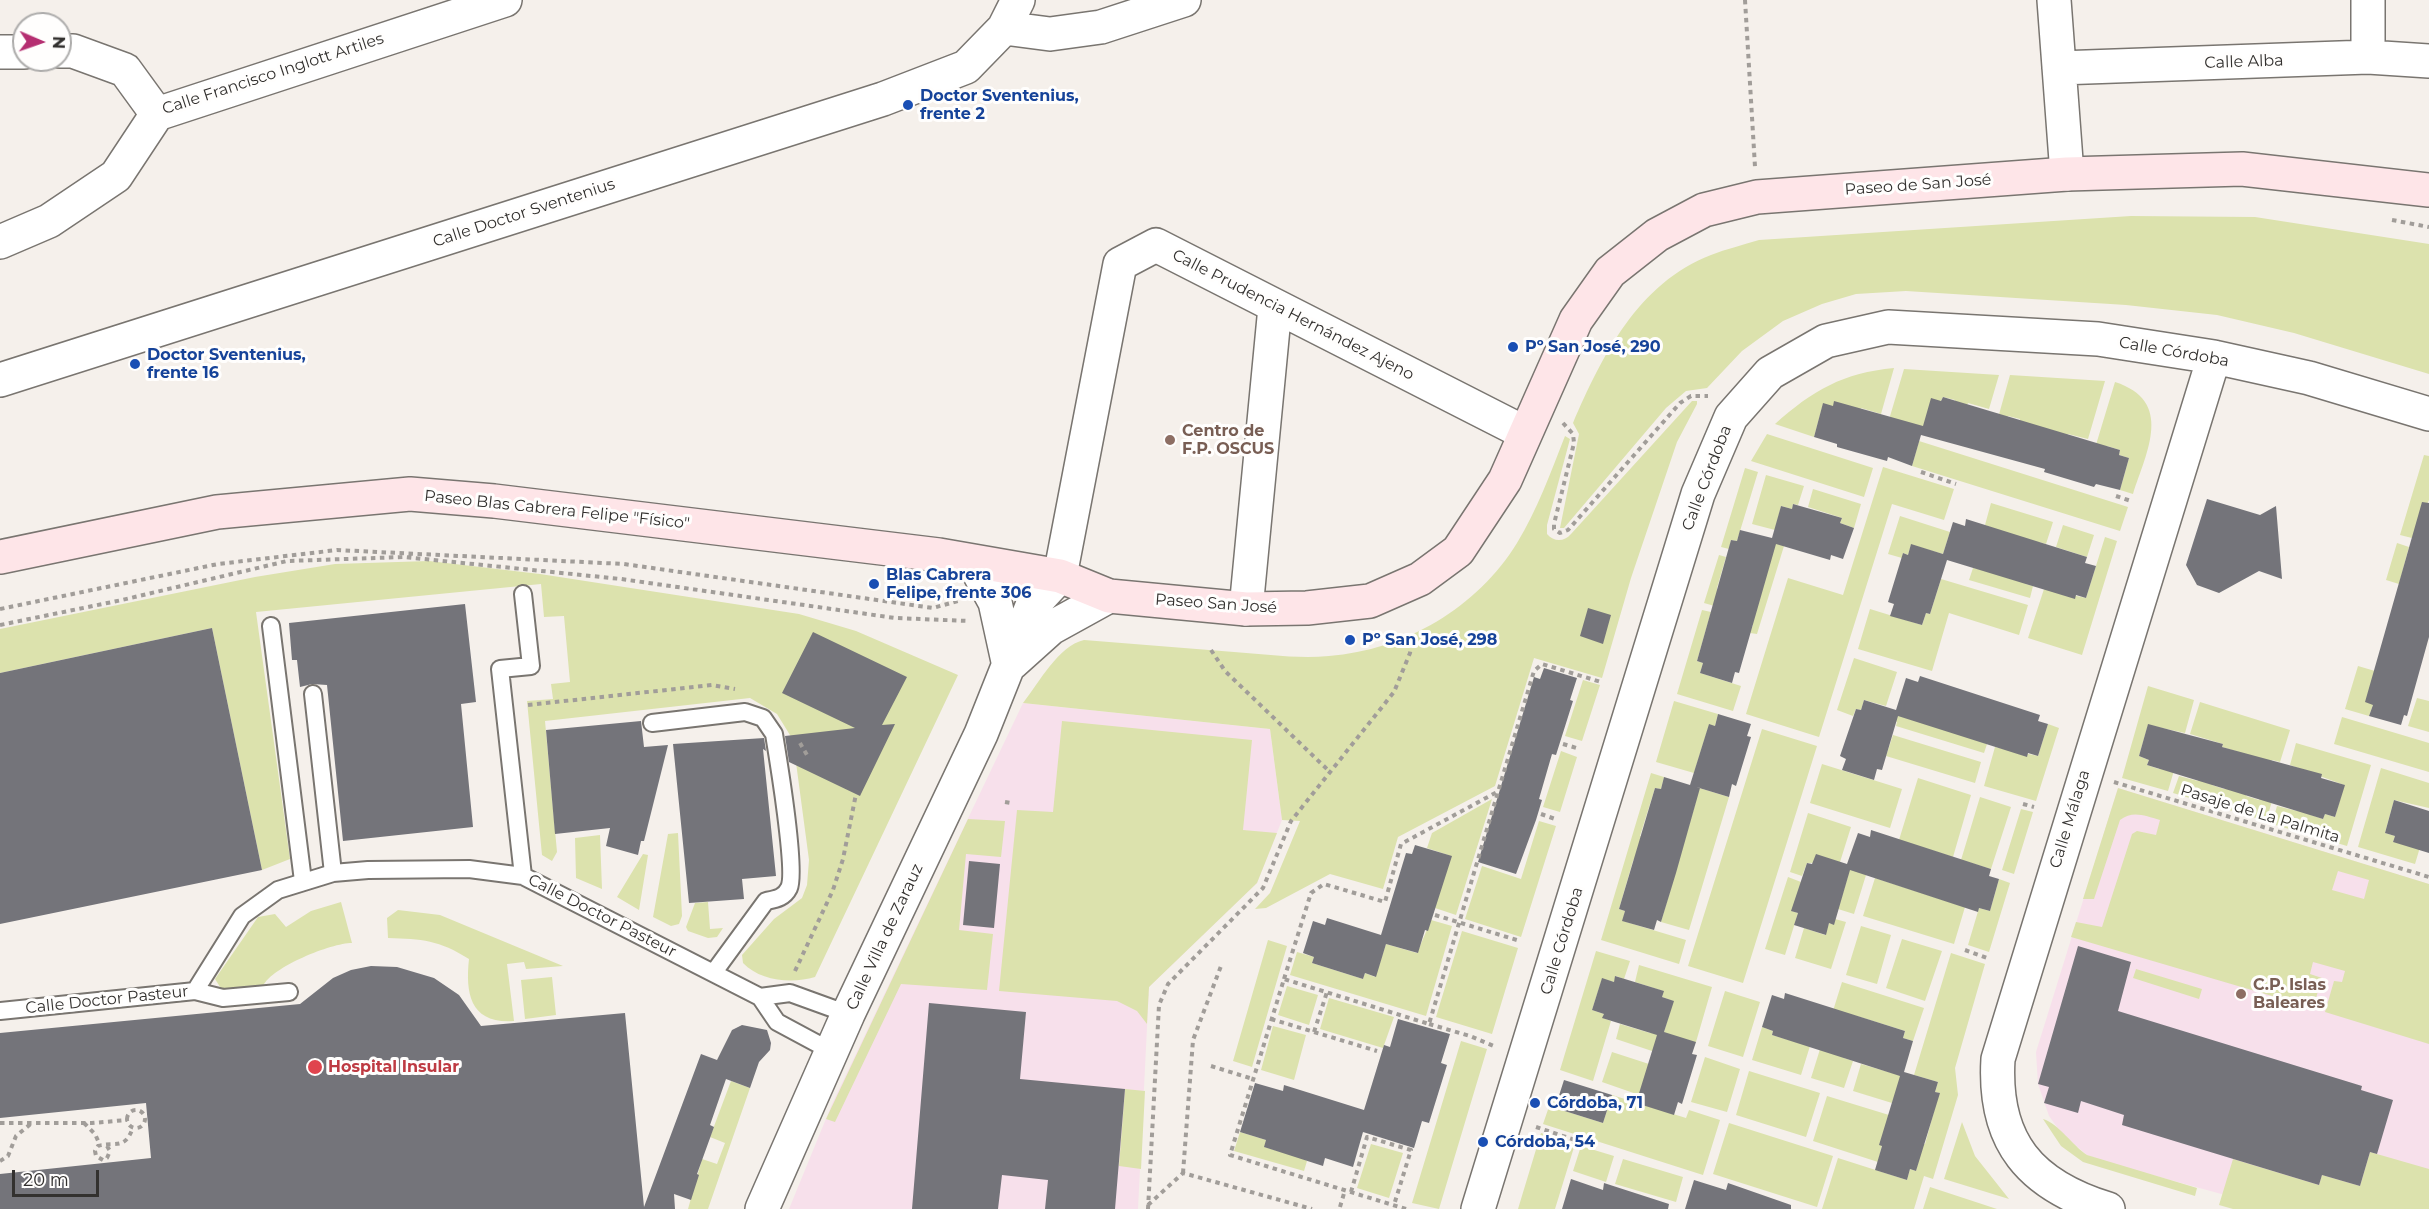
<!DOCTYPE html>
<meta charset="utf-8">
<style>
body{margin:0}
#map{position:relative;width:2429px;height:1209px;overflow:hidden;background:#f5f0eb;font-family:Montserrat,sans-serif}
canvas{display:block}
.north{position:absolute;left:12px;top:12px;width:60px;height:60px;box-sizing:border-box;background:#fffefd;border:2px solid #adacab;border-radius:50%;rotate:92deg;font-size:16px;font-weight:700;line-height:24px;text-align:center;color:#33312f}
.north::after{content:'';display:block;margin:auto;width:21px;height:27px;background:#b52f71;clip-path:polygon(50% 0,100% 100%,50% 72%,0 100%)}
.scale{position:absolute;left:12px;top:1170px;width:87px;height:27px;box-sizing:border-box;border:3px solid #33312f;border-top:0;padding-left:8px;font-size:18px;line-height:21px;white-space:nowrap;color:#33312f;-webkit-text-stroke:4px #fffefd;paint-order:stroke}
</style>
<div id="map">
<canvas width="2429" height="1209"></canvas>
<div class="north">N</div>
<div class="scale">20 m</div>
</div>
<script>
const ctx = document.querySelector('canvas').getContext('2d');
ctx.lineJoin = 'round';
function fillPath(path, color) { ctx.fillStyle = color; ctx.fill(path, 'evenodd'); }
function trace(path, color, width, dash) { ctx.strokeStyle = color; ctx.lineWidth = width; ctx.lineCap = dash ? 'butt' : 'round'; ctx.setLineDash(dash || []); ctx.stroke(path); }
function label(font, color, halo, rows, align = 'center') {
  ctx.font = font + ' Montserrat,sans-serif'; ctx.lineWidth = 6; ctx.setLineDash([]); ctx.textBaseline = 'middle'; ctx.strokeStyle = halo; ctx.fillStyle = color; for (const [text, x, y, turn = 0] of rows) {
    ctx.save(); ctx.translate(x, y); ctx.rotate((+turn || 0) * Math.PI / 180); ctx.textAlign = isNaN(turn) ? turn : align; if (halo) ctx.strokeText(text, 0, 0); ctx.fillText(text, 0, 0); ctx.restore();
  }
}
const education = new Path2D(`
 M1023 703 1270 729 1282 820 1257 883 1149 987 1138 1209H789L832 1104Z
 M2118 788 2429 884V1209H2276L2112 1164 2087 1155 2062 1134 2049 1116 2038 1084 2036 1052Z`);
const green = new Path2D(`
 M2131 216 2255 217 2429 244V374L2294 333 2217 315 2126 305 1906 291 1856 294 1822 304 1783 321 1742 351 1707 388 1686 391 1666 408 1564 528H1560L1579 434 1573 423C1602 356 1638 283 1711 255 1726 249 1743 245 1759 240Z
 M1894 368 1881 414 1861 408 1859 414 1823 404 1814 437 1775 424C1813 390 1843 373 1894 368Z
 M1904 369 1999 375 1989 409 1968 403 1966 409 1954 406 1955 400 1943 397 1922 432 1888 423Z
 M2010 375 2105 381 2088 439 2068 434 2066 440 2019 425 2020 419 2008 416 2006 421 1998 418Z
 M2115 382C2174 401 2147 451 2133 494L2120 490 2129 458 2119 455 2120 450 2107 446 2095 448Z
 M1692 401H1697V404L1677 442 1631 578 1602 678 1534 658 1495 786 1398 837 1383 889 1330 874 1266 908 1255 909 1270 893 1300 821 1282 820 1270 729 1023 703C1039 683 1058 646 1084 640 1134 644 1184 648 1234 652 1265 654 1297 659 1329 656 1405 650 1477 608 1517 543 1537 510 1551 472 1565 436L1570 439 1547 525V534C1554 542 1564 542 1571 534Z
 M1767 434 1873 468 1864 497 1751 461Z
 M1919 441 2128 507 2120 531 1912 466Z
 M2424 455 2429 456V500L2412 538 2400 535Z
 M1883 467 1954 489 1944 520 1892 504 1819 737 1746 714 1788 578 1843 595Z
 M1745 468 1758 472 1737 541 1731 540 1729 549 1721 547Z
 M1766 475 1804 486 1798 505 1793 504 1792 509 1781 506 1775 530 1752 524Z
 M1813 489 1861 504 1854 528 1840 523 1842 518 1808 507Z
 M1991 503 2053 522 2046 544 2039 542 2037 547 1985 525Z
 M1900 516 1950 532 1943 554 1911 545 1908 555 1903 553 1902 558 1888 554Z
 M2063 525 2094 535 2087 557 2056 547Z
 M2105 537 2117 541 2082 655 2028 638 2044 589 2086 598Z
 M1772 538 1784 546 1757 634 1750 633 1753 625 1748 623Z
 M2397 543 2409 547 2399 584 2386 580Z
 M1719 555 1726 557 1717 588 1718 607 1704 603Z
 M429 561 540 574 799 614 856 631 958 675 815 977C792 984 760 981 743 963L742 955 774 919 802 898 807 885 809 860 793 740 777 714 750 698 545 721 557 852 552 861 542 855 527 701 553 699 551 684 570 682 564 616 544 617 541 584 256 612 290 859 262 870 212 628 0 673V629L255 577 335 564Z
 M1973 568 2028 579 2026 584 2033 586 2030 598 1969 580Z
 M1941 579 2028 605 2019 635 1949 613 1932 671 1858 649 1870 609 1922 625 1926 613 1930 614Z
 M1702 610 1711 612 1697 661 1703 663 1700 673 1741 686 1733 711 1677 694Z
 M1854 658 1897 672 1886 706 1864 700 1861 710 1856 709 1853 716 1837 710Z
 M2358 666 2375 671 2373 705 2369 716 2345 709Z
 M1583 680 1600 685 1582 741 1565 736Z
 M2148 686 2194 700 2185 733 2148 725 2139 756 2149 760 2147 765 2159 769 2161 763 2175 767 2168 791 2122 778Z
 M2417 698 2429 701V732L2408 726Z
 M1674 701 1718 714 1715 726 1709 725 1694 773 1656 762Z
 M2200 702 2290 730 2280 762 2272 760 2271 762 2222 747 2223 744 2190 734Z
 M1896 710 1987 744 1984 753 1896 726 1897 722 1893 720Z
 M2342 717 2429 743V772L2334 744Z
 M1062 721 1252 740 1243 830 1277 833 1257 883 1149 987 1147 1024 1137 1011 1117 1001 999 991 1017 810 1053 812Z
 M2048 724 2059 728 2036 801 1984 786 1995 747 2038 756Z
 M1762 729 1817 746 1743 983 1688 966Z
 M1893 735 1981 762 1975 783 1886 756Z
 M2296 743 2371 765 2347 846 2272 824 2277 806 2297 811 2312 809 2311 815 2323 819 2325 814 2335 817 2344 785 2290 765Z
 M1561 751 1577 757 1560 812 1543 807Z
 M1822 764 1902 789 1890 828 1810 803Z
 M2381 768 2429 783V808L2394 800 2385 833 2395 836 2393 842 2421 844 2415 864 2358 847Z
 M1651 773 1664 777 1661 789 1655 788 1640 836 1646 838 1633 861 1619 909 1625 911 1623 921 1686 940 1679 964 1601 940Z
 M2200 775 2213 779 2212 785 2224 789H2247L2246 796 2259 800 2260 794 2273 798 2266 821 2173 793 2179 776 2198 781Z
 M1918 778 1971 795 1953 857 1899 840Z
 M1696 787 1729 797 1689 930 1661 922 1696 801Z
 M2118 788 2429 884V1044L2325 1012 2334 981 2342 982 2345 971 2313 962 2310 974 2322 978 2313 1008 2071 937 2076 922 2102 927 2132 834 2137 831 2156 835 2160 820C2145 816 2133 810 2120 820L2094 899H2083ZM2338 871 2369 880 2364 899 2332 890Z
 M1980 797 2011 807 1991 869 1961 860Z
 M1492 799 1456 915 1435 908 1448 855 1427 848 1432 833Z
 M2021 809 2033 812 2014 874 2002 870Z
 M1808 813 1851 827 1840 862 1807 863 1802 876 1790 872Z
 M968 819 1005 821 1001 857 966 854 959 930 993 934 987 990 901 984 835 1122 826 1119Z
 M1539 821 1556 826 1521 937 1465 919 1482 866 1521 879Z
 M678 833 682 916 679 924 671 926 653 917 668 834Z
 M600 835 602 889 576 878 575 838Z
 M643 854 648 855 639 910 617 897Z
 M1847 864 1866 875 1854 914 1838 909 1848 876Z
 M1788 877 1801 882 1792 911 1798 913 1785 955 1765 949Z
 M1875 878 1965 907 1954 944 1863 916Z
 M1999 879 2010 883 1989 952 1968 945 1979 908 1990 911Z
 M341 902 352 943C331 943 272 967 263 986L222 990 215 979 258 917 275 914 286 927 311 911Z
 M708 902 710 929 723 928 717 937 708 938 688 931 686 927 695 903Z
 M398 910 440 915 563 966 526 969 524 962 507 964 514 1021C471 1024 465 995 469 959 439 940 422 939 388 938L387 918Z
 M1835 919 1846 922 1831 969 1795 958 1804 928 1825 935 1829 923 1833 924Z
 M1431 920 1452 926 1426 1016 1290 975 1297 952 1314 957 1312 963 1363 979 1365 973 1375 977 1386 944 1417 953Z
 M1861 926 1891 935 1877 984 1846 975Z
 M1462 931 1518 948 1492 1034 1436 1017Z
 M1902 939 1942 951 1925 1001 1886 988Z
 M1268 940 1287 946 1252 1067 1233 1061Z
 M1596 951 1630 961 1624 979 1616 976 1614 982 1602 979 1592 1010 1604 1014 1603 1018 1611 1021 1593 1081 1560 1070Z
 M1951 953 1985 964 1955 1068 1958 1095 1933 1179 1924 1176 1914 1209H1822L1838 1158 1907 1180 1910 1169 1916 1171 1919 1158 1918 1143 1925 1144 1939 1093 1935 1092 1938 1082 1914 1075Z
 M1639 965 1712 987 1696 1042 1652 1051 1616 1039 1620 1024 1650 1033 1664 1032 1673 1001 1662 997 1663 991 1635 982Z
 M2136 969 2202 989 2199 999 2133 978Z
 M552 977 556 1015 525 1019 521 980Z
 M1842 982 1924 1008 1913 1041 1903 1038 1905 1031 1857 1016 1832 1014Z
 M1287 986 1318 995 1309 1025 1278 1015Z
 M1725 991 1760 1002 1743 1057 1708 1046Z
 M1329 998 1394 1017 1383 1048 1320 1029Z
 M1273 1026 1306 1035 1294 1080 1261 1070Z
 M1762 1027 1773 1031 1772 1035 1810 1046 1801 1075 1752 1060Z
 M1461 1041 1487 1049 1439 1209 1412 1203Z
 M1821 1046 1846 1053 1844 1058 1853 1061 1844 1088 1811 1078Z
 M1612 1052 1649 1064 1645 1097 1602 1082Z
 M1705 1057 1740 1069 1727 1112 1691 1102Z
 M1861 1064 1892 1073 1904 1072 1892 1103 1853 1091Z
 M1749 1071 1820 1093 1806 1137 1736 1115Z
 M731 1081 750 1088 708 1209H688L702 1159 717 1164 725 1143 710 1137Z
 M1125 1089 1145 1091 1141 1169 1119 1166Z
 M1612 1095 1686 1118 1689 1110 1720 1120 1703 1175 1543 1124 1552 1098 1557 1100 1555 1108 1603 1123Z
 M1827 1096 1889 1115 1878 1162 1813 1141Z
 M2043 1119C2059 1124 2072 1145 2087 1155L2197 1188 2195 1196 2083 1162 2061 1146Z
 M1962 1122 1975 1156 2009 1199 1944 1179Z
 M1729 1123 1833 1156 1817 1207 1713 1174Z
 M1240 1132 1266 1140 1265 1147 1281 1152 1283 1147 1307 1161 1304 1171 1234 1151Z
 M1541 1133 1575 1144 1555 1209H1518Z
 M1371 1144 1403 1153 1389 1198 1357 1188Z
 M1581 1146 1614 1156 1606 1182 1573 1171Z
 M2370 1152 2429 1169V1209H2233L2219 1205 2233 1159 2319 1185 2322 1175 2360 1186Z
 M1623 1159 1683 1177 1676 1202 1615 1184Z
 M1930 1187 1997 1209H1923Z`);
const building = new Path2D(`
 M1943 397 2120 450 2119 455 2129 458 2120 490 2096 484 2094 487 2044 472 2045 469 1921 435 1912 466 1888 457 1887 461 1837 447V444L1814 437 1823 403 1833 406 1834 401 1923 426 1931 398 1941 401Z
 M2207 499 2260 515 2276 506 2282 579 2259 571 2219 593 2197 585 2186 565Z
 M2422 502 2429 503V637L2407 716 2404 715 2401 725 2369 716 2373 705 2365 702Z
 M1793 504 1842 518 1840 523 1854 528 1843 559 1831 555 1830 560 1776 544 1739 673 1735 672 1732 683 1700 673 1703 663 1697 661 1731 540 1737 541 1740 530 1772 538 1781 506 1792 509Z
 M1966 519 2087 557 2085 563 2096 566 2086 598 2076 595 2075 599 1947 560 1930 614 1926 613 1922 625 1890 616 1894 604 1888 602 1903 553 1908 555 1911 544 1943 554 1953 522 1965 526Z
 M465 604 476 702 461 704 473 827 343 841 327 685 312 684 300 687 297 660H292L289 623Z
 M1588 608 1611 615 1603 644 1580 636Z
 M212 628 262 870 0 924V673Z
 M813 632 907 677 882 725 895 724 860 796 789 762 785 736 855 728 782 693Z
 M1544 668 1577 678 1570 700 1573 701 1556 755 1552 754 1539 799 1542 800 1536 820 1516 874 1478 862 1534 677 1540 679Z
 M1920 676 2040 715 2038 721 2048 724 2038 756 2028 753 2027 757 1898 716 1882 770 1877 769 1874 780 1842 770 1846 759 1840 756 1856 709 1861 710 1864 700 1896 710 1906 678 1918 682Z
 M1718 714 1751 724 1747 736 1751 737 1736 786 1732 784 1729 797 1696 787 1700 788 1676 873 1661 922 1657 920 1654 930 1622 921 1625 911 1619 909 1655 788 1661 789 1664 777 1690 785 1709 724 1715 726Z
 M641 721 644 747 668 745 644 841H641L638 855 606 846 610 828 555 834 546 730Z
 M2148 724 2223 744 2222 747 2322 774 2321 778 2345 785 2335 817 2325 814 2323 819 2147 765 2149 760 2139 756Z
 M764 738 766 751 763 749 776 876 742 879 744 899 689 903 673 744Z
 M2394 800 2429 811V853L2393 842 2395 836 2385 833Z
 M1871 830 1991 869 1989 876 1999 879 1990 911 1979 908 1978 912 1850 870 1834 925 1829 923 1826 935 1794 925 1798 913 1791 911 1807 863 1812 864 1816 854 1847 864 1858 833 1870 837Z
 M1415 845 1452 856 1428 931 1425 930 1418 953 1386 944 1376 977 1365 973 1363 979 1312 963 1314 957 1303 953 1313 921 1325 925 1327 918 1381 935 1406 853 1412 854Z
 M969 861 1000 864 994 928 963 925Z
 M2078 946 2131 962 2118 1011 2362 1086 2361 1090 2393 1100 2377 1154 2370 1152 2360 1186 2322 1175 2319 1185 2207 1151 2122 1125 2124 1115 2081 1101 2078 1113 2044 1103 2049 1087 2038 1084Z
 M371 966 397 967 434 978 459 995 481 1026 625 1013 644 1207 701 1054 717 1060 732 1030 742 1025 767 1030 771 1043 770 1050 759 1062 750 1088 726 1079 710 1125 714 1127 697 1174 699 1175 691 1200 674 1194 675 1209H0V1174L151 1158 146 1103 0 1118V1033L300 1004 333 978 351 970Z
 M1615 976 1664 991 1662 997 1674 1001 1664 1032 1696 1042 1692 1054 1697 1055 1682 1104 1678 1102 1674 1115 1636 1103 1657 1035 1602 1018 1604 1014 1592 1010 1602 978 1614 982Z
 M1785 993 1905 1031 1903 1038 1913 1041 1904 1072 1938 1082 1935 1092 1940 1093 1916 1171 1910 1169 1907 1180 1875 1170 1882 1146 1879 1145 1900 1076 1772 1035 1773 1031 1762 1027 1772 995 1784 999Z
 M929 1003 1026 1012 1020 1079 1125 1089 1115 1209H1045L1048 1180 1002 1175 998 1209H912Z
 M1398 1019 1450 1034 1441 1063 1447 1065 1429 1123 1422 1121 1414 1148 1363 1132 1353 1167 1325 1158 1323 1166 1264 1147 1266 1140 1240 1132 1255 1083 1283 1091 1284 1085 1364 1110 1384 1045 1390 1047Z
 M1564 1080 1612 1095 1603 1123 1555 1108Z
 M1571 1179 1603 1190 1604 1183 1669 1204 1668 1209H1562Z
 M1694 1180 1726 1190 1728 1183 1791 1205V1209H1685Z`);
const path = new Path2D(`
 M1745 0 1755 167
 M2392 220 2429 227
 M1563 423 1573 434 1574 443 1554 524V529L1560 533 1568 530 1680 403 1691 396H1708
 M1921 472 1956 484
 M2116 496 2131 501
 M0 609 218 564 337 550 624 564 933 608 958 601
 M0 625 122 600 287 561 404 557 621 579 895 618 969 621
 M1211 650 1225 671 1330 772
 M528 705 712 685 735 689
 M800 743 807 755
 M1563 744 1580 749
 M2114 782 2429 877
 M1005 802 1011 803
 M2023 804 2034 807
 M1541 814 1558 820
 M1435 915 1520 941
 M1965 950 1987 958
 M795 971 833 890 843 859 856 794
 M1284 979 1311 893 1324 884 1385 902 1401 844 1497 792
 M1271 1019 1377 1051
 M1429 1024 1470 1036 1496 1047
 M1314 1032 1327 992
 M1211 1066 1253 1079
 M127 1119a9 9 0 1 1 18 0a9 9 0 1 1-18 0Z
 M0 1123H92L127 1120
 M84 1123 95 1134 100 1145
 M1536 1127 1575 1140
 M107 1146 110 1151 107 1158 103 1160 96 1156 95 1151 98 1146C115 1141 125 1151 133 1127
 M0 1161 8 1156 16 1136 33 1122
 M1183 1173 1193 1040 1221 966
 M1351 1192 1367 1137 1411 1150 1394 1205
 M1148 1205 1183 1173 1312 1209
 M1340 1207 1345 1190
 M1148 1209 1159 1005 1168 984 1263 888 1291 821 1394 692 1410 653 1413 634
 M1406 1209 1230 1155 1284 979 1429 1024 1534 671 1542 664 1601 682`);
const lane = new Path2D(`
 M271 626 303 881
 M313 694 333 873
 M652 723 745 712 763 718 774 734C778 758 797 872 789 888 784 898 776 899 766 901L714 972
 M523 876 500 669 531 666 523 594
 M195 991 223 998 289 992
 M760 997 777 1022 831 1051
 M0 1011 195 991 242 916 278 890 333 873 368 870 469 869 523 876 760 997 790 993 848 1014`);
const street = new Path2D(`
 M2054 0 2067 174
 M2368 0V57
 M1004 28 1050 34 1101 27 1184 0
 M60 51H73L125 70 157 114
 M0 52H24
 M2059 68 2368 57 2429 61
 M157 114 505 0
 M0 242 49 221 116 176 157 114
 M0 380 883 99 966 67 1004 28 1018 0
 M973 562 995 602 1009 666
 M1246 609 1275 307
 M1012 663 1051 628 1109 596
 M762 1209 848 1014 981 734 1032 606 1060 576 1120 264 1156 245 1525 433
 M1478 1209 1698 494 1731 417 1770 373 1826 341 1888 327 2098 339 2214 357 2309 378 2429 414
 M2108 1209C2030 1185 1993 1142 1998 1059L2214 357`);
const secondary = new Path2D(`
 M0 557 217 512 410 494 494 501 939 555 1060 576 1109 596 1246 609 1307 608 1370 601 1420 579 1458 551 1505 480 1576 320 1610 272 1657 235 1704 210 1757 197 2067 174 2242 169 2429 190`);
const markers = [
 [908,105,6,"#1a4fb4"],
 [1513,347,6,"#1a4fb4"],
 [135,364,6,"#1a4fb4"],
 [1170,440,6,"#8d6e63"],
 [874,584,6,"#1a4fb4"],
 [1350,640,6,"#1a4fb4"],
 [2241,994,6,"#8d6e63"],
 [315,1067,8,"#e0444e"],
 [1535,1103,6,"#1a4fb4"],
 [1483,1142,6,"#1a4fb4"]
];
const streetNames = [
 ["Calle Alba",2244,62,-2],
 ["Calle Francisco Inglott Artiles",273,74,-18],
 ["Paseo de San José",1918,185,-4],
 ["Calle Doctor Sventenius",524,213,-18],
 ["Calle Prudencia Hernández Ajeno",1293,315,27],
 ["Calle Córdoba",2174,352,10],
 ["Calle Córdoba",1707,478,-69],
 ["Paseo Blas Cabrera Felipe \"Físico\"",557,510,6],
 ["Paseo San José",1216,604,4],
 ["Pasaje de La Palmita",2260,814,17],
 ["Calle Málaga",2070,819,-73],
 ["Calle Doctor Pasteur",602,916,27],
 ["Calle Villa de Zarauz",885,937,-65],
 ["Calle Córdoba",1562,941,-73],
 ["Calle Doctor Pasteur",107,1000,-6]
];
const transitNames = [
 ["Doctor Sventenius,",920,96],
 ["frente 2",920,114],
 ["Pº San José, 290",1525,347],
 ["Doctor Sventenius,",147,355],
 ["frente 16",147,373],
 ["Blas Cabrera",886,575],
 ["Felipe, frente 306",886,593],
 ["Pº San José, 298",1362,640],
 ["Córdoba, 71",1547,1103],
 ["Córdoba, 54",1495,1142]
];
const educationNames = [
 ["Centro de",1182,431],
 ["F.P. OSCUS",1182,449],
 ["C.P. Islas",2253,985],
 ["Baleares",2253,1003]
];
const healthNames = [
 ["Hospital Insular",328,1067]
];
fillPath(education, '#f7e0eb');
fillPath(green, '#dce2ad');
fillPath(building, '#74747a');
trace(lane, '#797570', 20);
trace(street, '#797570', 36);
trace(secondary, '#797570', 36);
trace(path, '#a19d99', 4, [4.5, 4.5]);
trace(lane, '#fff', 16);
trace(street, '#fff', 33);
trace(secondary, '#fee5e8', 33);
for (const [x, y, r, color] of markers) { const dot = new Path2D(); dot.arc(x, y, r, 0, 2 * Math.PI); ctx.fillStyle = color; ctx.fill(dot); trace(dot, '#fffefd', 2); }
label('16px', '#33312f', '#fffefd', streetNames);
label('bold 16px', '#164399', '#fffefd', transitNames, 'left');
label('bold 16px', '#785e54', '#fffefd', educationNames, 'left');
label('bold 16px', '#be3a42', '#fffefd', healthNames, 'left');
</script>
